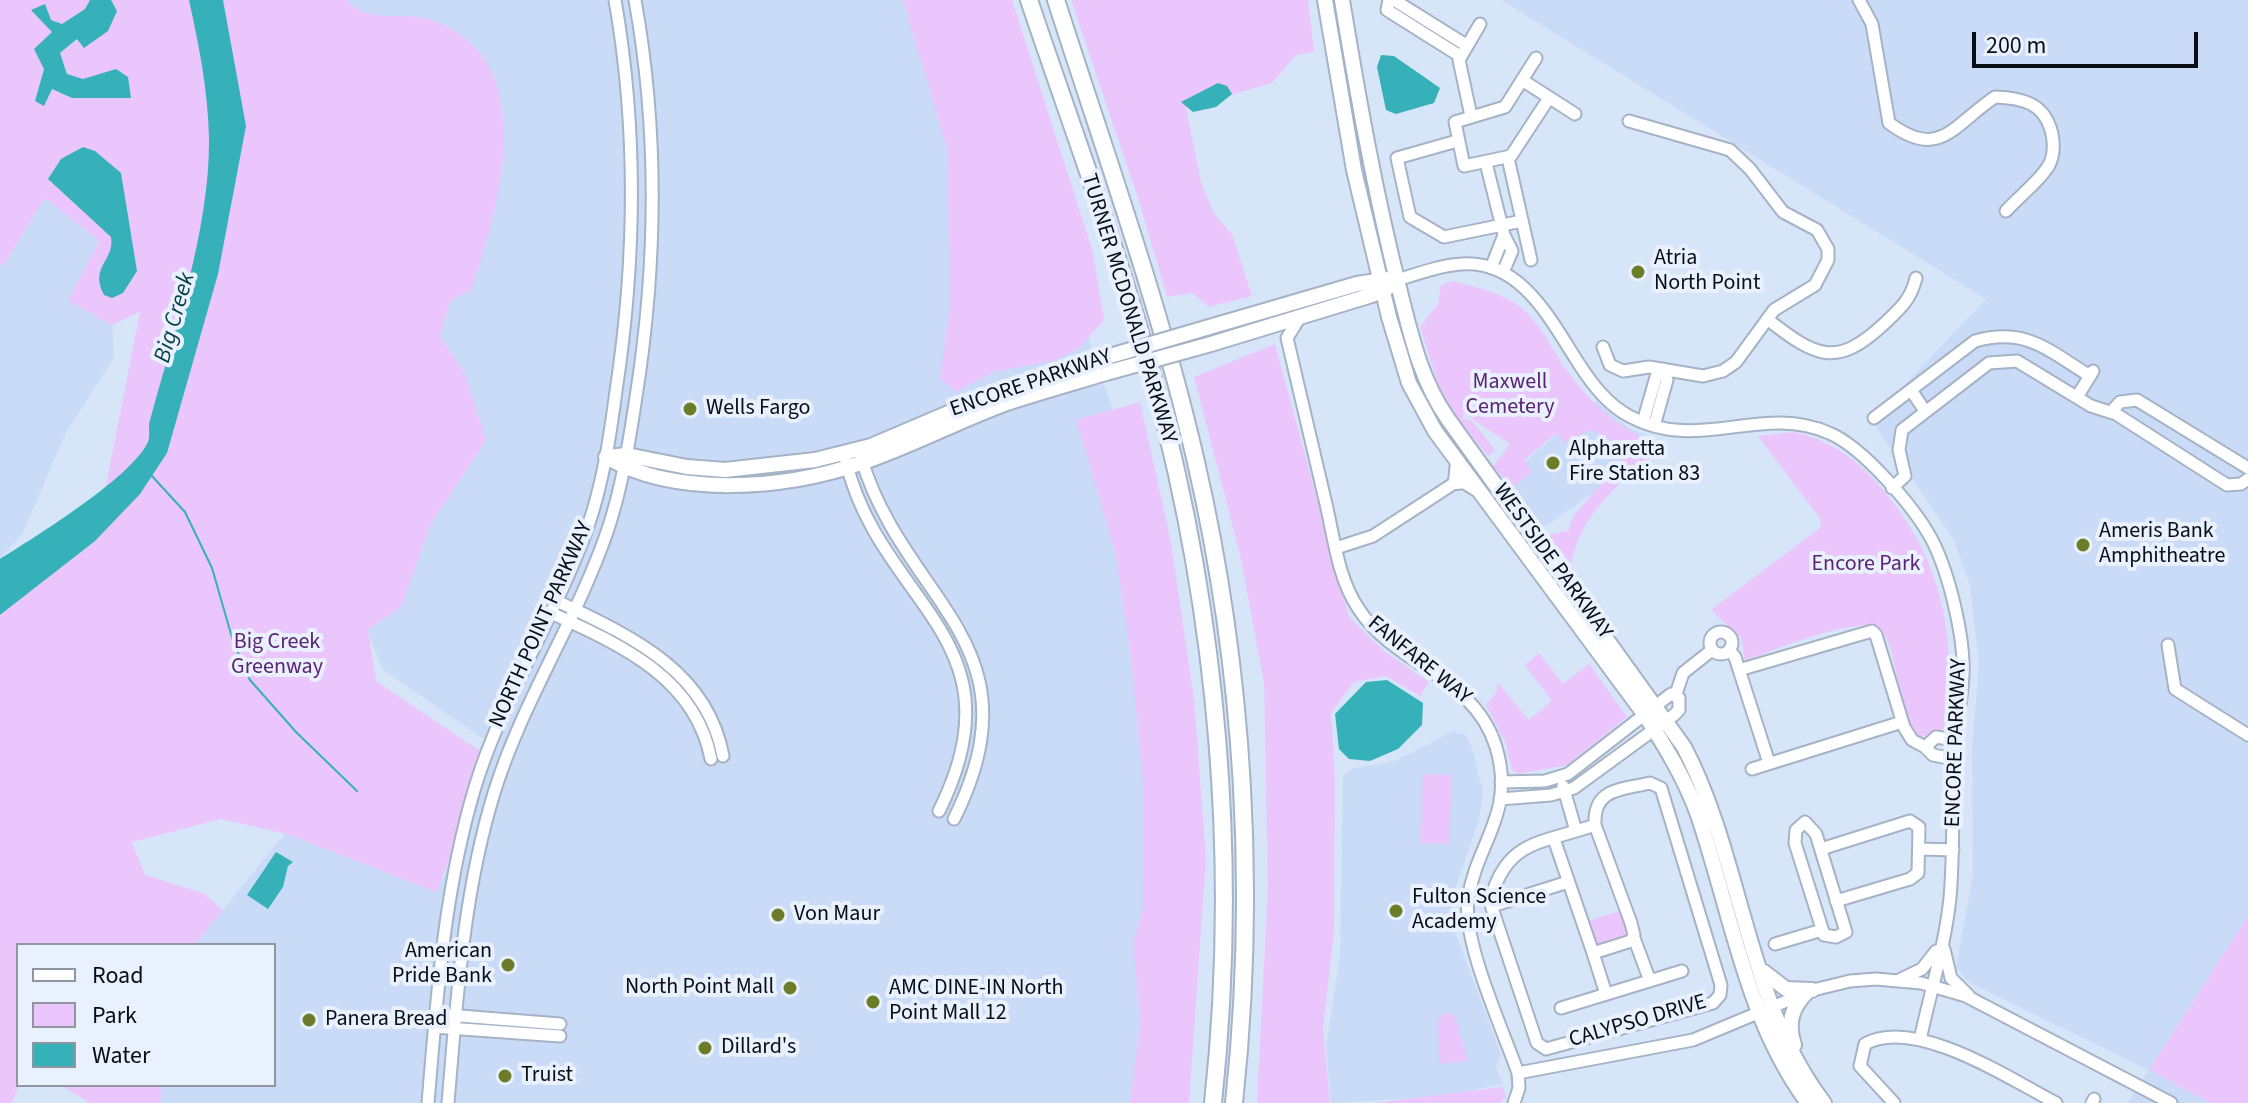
<!DOCTYPE html>
<style>
body{margin:0}
#map{position:relative;width:2248px;height:1103px;overflow:hidden;background:#d7e5f9;font-family:"Source Sans 3",sans-serif}
canvas{display:block}
.legend{position:absolute;left:16px;top:943px;width:260px;height:144px;box-sizing:border-box;background:#e9f1fe;border:2px solid #8f96a0;margin:0;padding:10px 14px;list-style:none;font-size:24px;color:#090e14}
.legend li{display:flex;align-items:center;gap:16px;height:40px}
.legend b{width:40px;border:2px solid #8f96a0}
.scale{position:absolute;left:1972px;top:32px;width:226px;height:36px;box-sizing:border-box;border:4px solid #090e14;border-top:0;padding-left:10px;font-size:24px;line-height:28px;white-space:nowrap;color:#090e14;-webkit-text-stroke:6px #e9f1fe;paint-order:stroke}
</style>
<div id="map">
<canvas width="2248" height="1103"></canvas>
<ul class="legend">
<li><b style="height:10px;background:#fff"></b>Road</li>
<li><b style="height:22px;background:#eac6fd"></b>Park</li>
<li><b style="height:22px;background:#36b1ba"></b>Water</li>
</ul>
<div class="scale">200 m</div>
</div>
<script>
const ctx = document.querySelector('canvas').getContext('2d');
ctx.lineJoin = 'round';
function fillPath(path, color) { ctx.fillStyle = color; ctx.fill(path, 'evenodd'); }
function trace(path, color, width, dash) { ctx.strokeStyle = color; ctx.lineWidth = width; ctx.lineCap = dash ? 'butt' : 'round'; ctx.setLineDash(dash || []); ctx.stroke(path); }
function label(font, color, halo, rows, align = 'center') {
  ctx.font = font + ' "Source Sans 3",sans-serif'; ctx.lineWidth = 8; ctx.setLineDash([]); ctx.textBaseline = 'middle'; ctx.strokeStyle = halo; ctx.fillStyle = color; for (const [text, x, y, turn = 0] of rows) {
    ctx.save(); ctx.translate(x, y); ctx.rotate((+turn || 0) * Math.PI / 180); ctx.textAlign = isNaN(turn) ? turn : align; if (halo) ctx.strokeText(text, 0, 0); ctx.fillText(text, 0, 0); ctx.restore();
  }
}
const built = new Path2D(`
 M311 0H974L1111 404 1168 649 1170 1103H160L162 1085H274V945H194L293 824 442 881 473 796 497 748 383 670 367 630 401 607 431 524 486 440 464 372 440 336 450 301Z
 M1501 0H2248V916L2149 1070 2211 1103H2128L2148 1070 1969 982 1956 967 1973 874 1972 748 1979 664 1970 585 1953 538 1871 420 1986 299Z
 M45 197 99 241 68 300 112 325 114 358 65 434 23 533 0 559V264L4 265Z
 M1596 401 1629 428 1664 443 1540 530 1458 475H1509Z
 M1452 732 1466 735 1473 750 1483 793 1479 820 1453 895V927L1501 1054 1496 1067 1503 1084 1437 1097 1331 1103 1326 1047 1340 957 1343 775 1353 768 1395 761Z`);
const green = new Path2D(`
 M0 0H90L85 9 62 24 51 20 53 32 35 101 52 89 72 98 97 97 116 70 83 80 67 74 60 53 117 11 111 0H346C371 26 402 10 431 20 544 58 499 209 471 290L450 301 440 336 464 372 486 440 431 524 401 607 368 630 376 681 490 758 436 892 287 834 221 819 132 842 145 875 203 893 223 910 194 945H18L19 1085 12 1103H0V615L95 541 140 312 112 325 68 301 99 241 45 198 3 266 0 264Z
 M903 0H1012L1092 249 1104 320 1078 349 1053 361 993 372 956 392 940 379 950 304 947 149Z
 M1071 0H1308L1314 52 1296 55 1272 83 1186 108 1201 182 1214 214 1232 234 1252 296 1209 307 1192 293 1167 297 1139 201Z
 M1453 281C1471 286 1490 290 1506 298 1534 311 1548 343 1565 368 1591 405 1622 431 1664 448 1623 480 1581 511 1571 564L1548 535 1568 531 1574 515 1621 462 1611 440 1590 430 1564 443 1557 433 1524 460 1532 472 1512 487 1493 467 1510 444 1463 413V419L1472 421 1495 450 1488 456 1443 400 1420 327 1438 304 1441 285Z
 M1275 344 1349 617 1385 652 1429 682 1420 696 1386 676 1354 682 1331 713 1335 780 1334 932 1323 1028 1330 1103H1257L1268 887 1264 683 1240 554 1194 377Z
 M1140 402 1170 537 1194 699 1206 858 1189 1103H1130L1140 1023 1133 941 1143 909 1144 794 1131 657 1115 551 1076 420Z
 M1794 432C1839 443 1864 465 1892 501 1945 570 1956 642 1946 728L1919 738C1905 723 1904 707 1899 687 1895 669 1893 643 1880 629 1865 613 1766 652 1745 661L1741 638 1711 610 1821 527 1820 518 1758 436Z
 M1539 653 1563 684 1589 664 1627 717 1567 765 1518 774 1512 770 1506 744 1486 705 1496 693 1498 683 1529 720 1552 701 1525 665Z
 M1423 774 1452 775 1449 844 1420 843Z
 M1622 910 1630 937 1596 948 1588 921Z
 M2248 916V1103H2211L2149 1070Z
 M1447 1012 1454 1014 1468 1061 1439 1064 1438 1019Z
 M60 1085H162L160 1103H90Z
 M1503 1087 1506 1097 1500 1103H1376Z`);
const water = new Path2D(`
 M90 0H111L117 11 108 31 84 48 77 39 60 53 67 74 83 79 116 69 128 77 131 98H72L52 89 44 106 35 101 44 69 34 49 52 32 31 10 45 4 51 20 62 24 85 9Z
 M189 0H223L246 126 218 274 167 453 140 494 95 541 0 615V559C35 537 131 478 148 442 150 437 149 429 149 424 173 334 210 231 209 138 208 90 199 46 189 0Z
 M1381 55 1394 56 1440 88 1434 103 1396 114 1386 110 1377 67Z
 M1218 83 1227 86 1232 94 1216 107 1193 112 1181 102Z
 M83 147 95 151 121 173 137 271 123 293 112 298 104 295C89 266 115 261 111 237L48 179 61 159Z
 M1387 680 1423 703 1422 725 1398 749 1370 761 1349 759 1339 749 1335 714 1366 682Z
 M276 852 293 862 288 866 283 887 268 909 247 895Z`);
const stream = new Path2D(`
 M151 475 185 512 212 568 233 641 250 680 296 732 357 791`);
const minor = new Path2D(`
 M1389 0 1387 10 1460 56
 M1394 0 1466 45
 M1859 0 1872 24 1889 123C1940 161 1953 125 1995 97 2023 98 2045 103 2052 134 2054 143 2054 156 2049 165 2040 181 2018 197 2006 211
 M1536 58 1505 107 1455 122 1464 166 1511 156 1549 98
 M1522 80 1575 114
 M1471 116 1459 60 1480 24
 M1457 141 1397 158 1410 217 1444 237 1522 221
 M1508 158 1531 260
 M1486 163 1504 235 1491 268
 M1503 272 1512 251 1504 235
 M1397 280C1418 274 1440 265 1462 264 1522 260 1551 321 1579 364 1592 384 1607 404 1629 416 1698 454 1761 403 1829 433 1863 447 1915 508 1932 540 1949 573 1965 638 1963 675 1962 703 1954 731 1954 759 1952 805 1954 852 1950 898 1945 946 1930 993 1920 1040
 M1300 317 1287 338C1300 394 1313 449 1326 504 1334 538 1338 578 1358 608 1395 666 1474 675 1496 747 1516 814 1477 841 1468 899 1462 941 1503 1030 1518 1073L1519 1088 1514 1103
 M1767 319C1816 357 1836 369 1885 323 1901 308 1911 299 1916 278
 M1603 347 1610 365 1623 371 1649 367 1703 376 1723 371 1736 362 1774 310 1815 285 1828 260V249L1817 230 1783 212 1750 169 1730 150 1629 121
 M1911 390 1925 411
 M2077 397 2093 371
 M2111 412 2120 402 2137 400 2248 468
 M1874 418 1975 341C2026 327 2048 350 2090 376
 M1643 422 1656 377 1663 369
 M1654 426 1667 380 1663 369
 M861 457C904 604 1042 642 954 819
 M846 461C880 605 1025 638 939 811
 M1892 488 1905 476 1899 450 1902 430 1989 363 2017 361 2091 406 2116 414 2227 485 2241 484 2248 479
 M1336 548 1373 536 1456 482
 M555 600C628 635 707 669 723 756
 M549 612C618 644 695 676 711 759
 M1710 643a11 11 0 1 1 22 0a11 11 0 1 1-22 0Z
 M2168 645 2175 689 2248 735
 M1729 650 1735 657 1769 763
 M1739 670 1872 631 1876 635 1904 727 1912 740 1925 747
 M1676 694 1683 673 1712 650
 M1953 759 1933 755 1925 747 1936 737 1955 740
 M1752 769 1902 722
 M1563 786 1576 831
 M1500 799 1551 795 1574 788 1674 715 1679 710V698L1671 694 1568 774 1545 781 1501 782
 M1805 822 1816 834 1846 932 1836 937 1824 935 1795 843 1796 830Z
 M1554 839 1593 953 1631 941 1634 935 1631 923 1595 825C1593 788 1621 790 1650 783L1661 788 1721 985 1720 995 1713 1003 1546 1049 1537 1043 1490 902C1506 839 1541 844 1595 825
 M1821 849 1910 821 1919 827 1918 873 1910 879 1836 901
 M1921 849 1953 850
 M1492 906 1568 882
 M1634 938 1650 981
 M1775 944 1822 930
 M1944 949 1951 978 1969 996
 M1593 953 1606 994
 M1901 979 1922 969 1936 951
 M1561 1008 1682 971
 M435 1014 560 1024
 M434 1027 560 1036
 M1518 1073 1693 1040 1813 990 1850 981 1876 979 1921 983 1966 996 2171 1103
 M428 1103C437 996 444 890 475 787 503 696 556 616 588 526 603 483 610 436 616 391 636 259 638 131 615 0
 M448 1103C457 998 463 894 494 793 522 702 576 622 607 532 622 488 629 443 636 397 657 264 659 133 635 0
 M1894 1103 1860 1066 1865 1044C1915 1016 2010 1079 2056 1103
 M2092 1103 2094 1099`);
const major = new Path2D(`
 M1325 0 1354 170 1389 317 1409 383 1435 431 1645 715C1665 746 1684 777 1697 812 1731 910 1745 1018 1808 1103
 M1342 0C1358 97 1375 193 1399 288 1411 335 1420 379 1448 419L1684 747C1743 860 1746 1002 1824 1103
 M1206 328 1357 284 1389 279
 M1211 344 1372 295 1389 287
 M606 457C677 498 785 489 861 463 911 446 958 421 1007 403 1040 392 1073 383 1106 373
 M607 457 627 455 687 467 725 470 815 460 871 446 986 397 1103 358
 M1458 462 1456 482 1464 481 1477 489
 M1764 972 1786 989 1812 990
 M1794 1045C1787 1024 1791 1008 1807 992`);
const highway = new Path2D(`
 M1029 0C1072 128 1120 255 1155 385 1218 618 1239 863 1213 1103
 M1056 0C1105 153 1160 305 1196 462 1244 671 1257 889 1234 1103`);
const majorBridge = new Path2D(`
 M1103 358 1206 328
 M1106 373 1211 344`);
const markers = [
 [1638,272,8,"#6d7c29"],
 [690,409,8,"#6d7c29"],
 [1553,463,8,"#6d7c29"],
 [2083,545,8,"#6d7c29"],
 [1396,911,8,"#6d7c29"],
 [778,915,8,"#6d7c29"],
 [508,965,8,"#6d7c29"],
 [790,988,8,"#6d7c29"],
 [873,1002,8,"#6d7c29"],
 [309,1020,8,"#6d7c29"],
 [705,1048,8,"#6d7c29"],
 [505,1076,8,"#6d7c29"]
];
const poiNames = [
 ["Atria",1654,259],
 ["North Point",1654,284],
 ["Wells Fargo",706,409],
 ["Alpharetta",1569,450],
 ["Fire Station 83",1569,475],
 ["Ameris Bank",2099,532],
 ["Amphitheatre",2099,557],
 ["Fulton Science",1412,898],
 ["Academy",1412,923],
 ["Von Maur",794,915],
 ["American",492,952,"right"],
 ["Pride Bank",492,977,"right"],
 ["North Point Mall",774,988,"right"],
 ["AMC DINE-IN North",889,989],
 ["Point Mall 12",889,1014],
 ["Panera Bread",325,1020],
 ["Dillard's",721,1048],
 ["Truist",521,1076]
];
const streetNames = [
 ["TURNER MCDONALD PARKWAY",1128,309,73],
 ["ENCORE PARKWAY",1031,384,-19],
 ["WESTSIDE PARKWAY",1552,562,54],
 ["NORTH POINT PARKWAY",542,625,-66],
 ["FANFARE WAY",1419,661,39],
 ["ENCORE PARKWAY",1957,743,-88],
 ["CALYPSO DRIVE",1638,1022,-16]
];
const parkNames = [
 ["Maxwell",1510,383],
 ["Cemetery",1510,408],
 ["Encore Park",1866,565],
 ["Big Creek",277,643],
 ["Greenway",277,668]
];
const waterNames = [
 ["Big Creek",176,318,-74]
];
fillPath(built, '#c9dbf6');
fillPath(green, '#eac6fd');
fillPath(water, '#36b1ba');
trace(stream, '#36b1ba', 2);
trace(minor, '#a5b3c6', 15);
trace(major, '#a5b3c6', 18);
trace(highway, '#a5b3c6', 20);
trace(minor, '#fff', 11);
trace(major, '#fff', 14);
trace(highway, '#fff', 16);
trace(majorBridge, '#a5b3c6', 18, []);
trace(majorBridge, '#fff', 14);
for (const [x, y, r, color] of markers) { const dot = new Path2D(); dot.arc(x, y, r, 0, 2 * Math.PI); ctx.fillStyle = color; ctx.fill(dot); trace(dot, '#e9f1fe', 3); }
label('22px', '#090e14', '#e9f1fe', poiNames, 'left');
label('22px', '#090e14', '#e9f1fe', streetNames);
label('22px', '#5b2473', '#e9f1fe', parkNames);
label('italic 24px', '#063f43', '#e9f1fe', waterNames);
</script>
